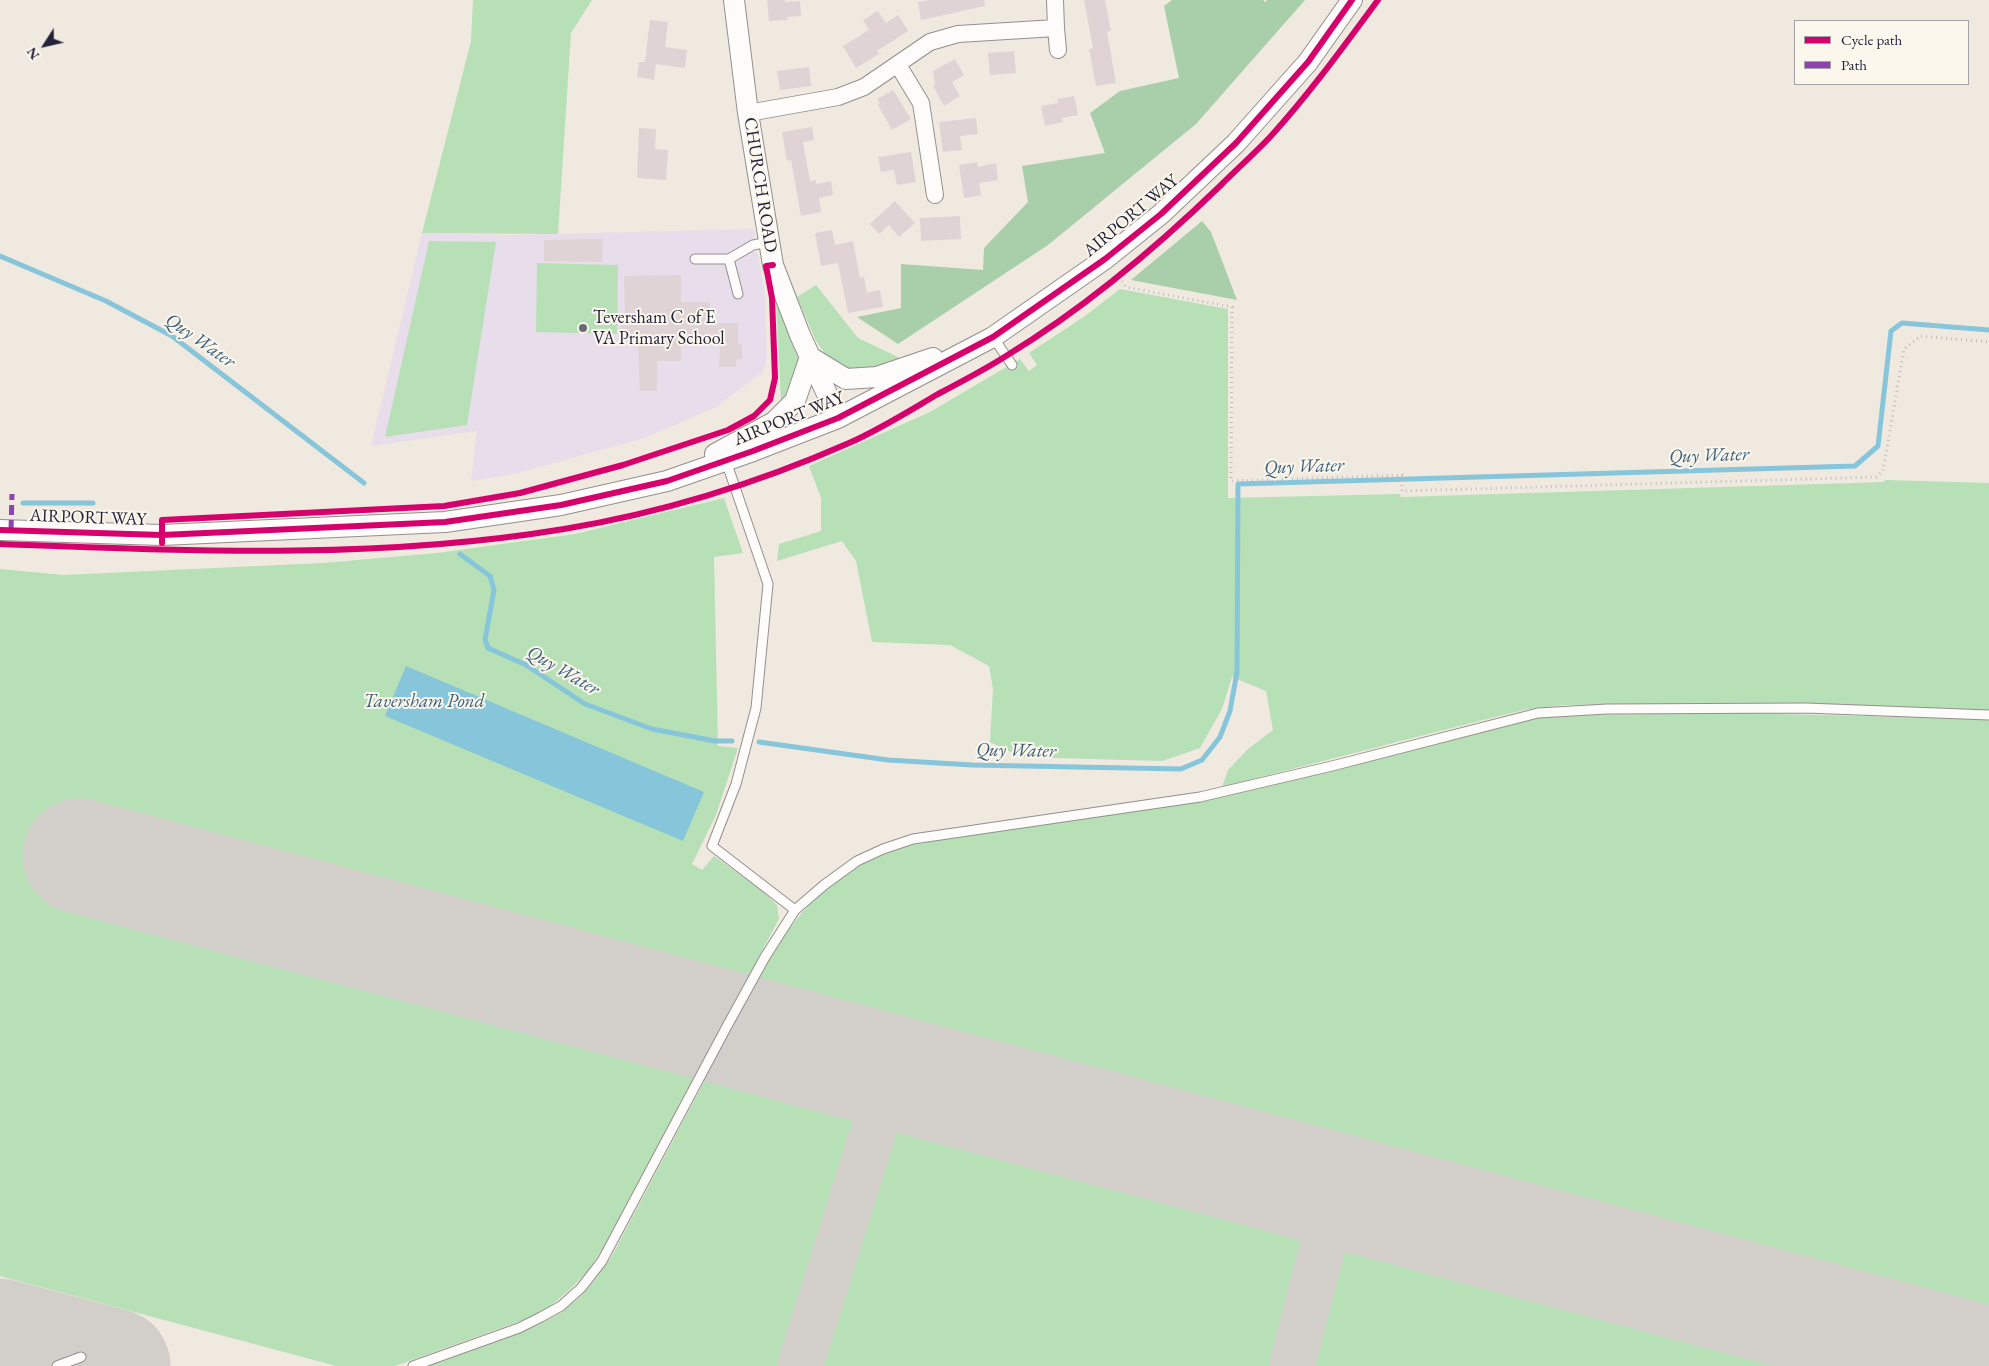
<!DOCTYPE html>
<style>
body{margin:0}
#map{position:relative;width:1989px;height:1366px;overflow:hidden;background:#f0e9df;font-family:"EB Garamond",serif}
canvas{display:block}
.legend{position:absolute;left:1794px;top:20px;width:175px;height:65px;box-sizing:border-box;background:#fbf7ec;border:1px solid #a4a2a5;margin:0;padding:6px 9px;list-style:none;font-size:15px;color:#22223b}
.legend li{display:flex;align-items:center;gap:10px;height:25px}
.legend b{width:25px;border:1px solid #a4a2a5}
.north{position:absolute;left:20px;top:20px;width:50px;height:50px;-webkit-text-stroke:4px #fbf7ec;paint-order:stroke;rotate:235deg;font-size:14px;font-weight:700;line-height:20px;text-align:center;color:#22223b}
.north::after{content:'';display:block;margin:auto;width:18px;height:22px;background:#22223b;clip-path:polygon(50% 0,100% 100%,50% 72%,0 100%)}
</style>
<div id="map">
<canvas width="1989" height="1366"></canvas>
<ul class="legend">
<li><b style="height:6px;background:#d6006c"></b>Cycle path</li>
<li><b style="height:6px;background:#8e44ad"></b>Path</li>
</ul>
<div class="north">N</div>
</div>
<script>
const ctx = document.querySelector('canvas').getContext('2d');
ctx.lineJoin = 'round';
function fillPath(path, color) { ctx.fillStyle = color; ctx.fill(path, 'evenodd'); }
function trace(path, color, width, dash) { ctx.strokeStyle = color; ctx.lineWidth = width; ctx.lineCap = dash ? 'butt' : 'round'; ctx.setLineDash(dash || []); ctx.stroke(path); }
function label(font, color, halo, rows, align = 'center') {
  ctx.font = font + ' "EB Garamond",serif'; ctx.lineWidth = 4; ctx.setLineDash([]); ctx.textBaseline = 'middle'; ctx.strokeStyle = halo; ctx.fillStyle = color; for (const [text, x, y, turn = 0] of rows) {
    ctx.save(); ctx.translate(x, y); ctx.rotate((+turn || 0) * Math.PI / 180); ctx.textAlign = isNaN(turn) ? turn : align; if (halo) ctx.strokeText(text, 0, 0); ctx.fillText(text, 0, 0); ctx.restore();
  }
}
const built = new Path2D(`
 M754 229 755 235 752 241 753 246V250L758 254 765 294 767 359 763 372 714 408 644 438 515 474 471 481 477 431 371 446 422 233 509 235Z`);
const green = new Path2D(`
 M473 0H592L571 33 558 234 422 233 471 41Z
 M429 241 496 242 467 425 385 437Z
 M537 263 618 265 617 334 536 332Z
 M816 285 858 338 900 358 866 371 844 368 828 359 815 339 797 297Z
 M1120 289 1228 309V498L1400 494 1401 497 1884 482 1885 480 1989 483V711L1735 703 1563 705 1524 710 1479 721 1222 787 1228 770 1248 749 1273 730 1266 691 1232 677 1222 709 1200 748 1162 761 1021 757 990 742 993 689 989 666 950 645 872 642 856 561 842 541 777 561 779 544 821 531V498L809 466 930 412 1020 359 1029 371 1037 365 1029 353 1085 316Z
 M776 297C786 321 809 362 794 387 791 393 785 397 781 402Z
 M724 498 743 553 714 557 718 746 738 748 716 815 692 864 702 870 714 856 759 888 777 905 779 919 604 1247 587 1272 567 1292 548 1308 523 1320 395 1366H336L0 1276V569L63 575 323 563 437 553 575 534Z
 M1739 713 1989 719V1366H428L510 1336 538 1325 562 1312 581 1296 595 1280 612 1256C648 1187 685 1118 722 1048 748 999 772 944 811 903 840 872 878 854 918 843L1176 805 1221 797 1528 719 1567 715Z`);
const forest = new Path2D(`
 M1172 0H1263L1265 2 1267 0H1305L1196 124 1048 245 898 344 857 317 901 308V264L983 270 984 248 1028 202 1022 166 1105 153 1090 113 1120 91 1179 78 1164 6Z
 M1202 221 1211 232 1237 300 1131 280Z`);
const water = new Path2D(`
 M406 666 704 792 683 841 385 716Z`);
const stream = new Path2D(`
 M0 256 106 301 172 336 364 483
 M23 503H93
 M460 554 490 576 494 590 485 640 488 648 526 665 585 704 652 729 715 741H732
 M759 742 888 760 972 765 1181 769 1202 760 1220 737 1230 711 1237 672 1238 484 1855 466 1878 446 1891 331 1902 323 1989 330`);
const taxiway = new Path2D(`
 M99 1362 109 1366
 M800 1366 892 1072
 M1292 1366 1337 1191`);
const runway = new Path2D(`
 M80 856 1989 1364
 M0 1336 113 1366`);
const building = new Path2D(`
 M767 0H785V2L800 1 801 16 787 17V20L769 21Z
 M930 0H984L985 6 921 20 918 2Z
 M1084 0H1105L1111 31 1107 32 1116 83 1096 86 1089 49 1093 48Z
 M878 11 886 23 898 15 908 31 877 51 879 54 856 68 843 46 869 30 863 20Z
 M650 20 668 22 665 47 687 50 685 68 656 64 654 80 637 77 639 62H645Z
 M1014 51 1016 73 990 75 988 53Z
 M955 59 964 75 952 82 960 96 944 106 933 86 935 85 933 71Z
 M809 67 811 86 780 90 777 71Z
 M893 90 911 119 892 130 878 105 880 103 877 99Z
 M1074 96 1078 115 1062 118 1063 122 1045 126 1041 106 1058 103 1057 99Z
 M976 118 978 134 960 136 962 150 943 152 939 122Z
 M812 127 814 140 803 142 810 181 816 180V184L831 181 833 195 819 198 821 212 801 216 791 160 787 161 782 132Z
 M639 128 656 129 655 149 668 150 666 180 637 178Z
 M911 152 916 182 897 185 894 170 881 172 878 157Z
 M977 162 978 167 996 163 998 180 979 183 981 195 964 198 959 165Z
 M895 201 915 223 899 237 889 225 879 234 870 224Z
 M960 216 961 239 921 241 920 218Z
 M832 230 835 245 853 241 860 278 864 277 867 293 880 290 883 307 848 313 838 263 821 266 815 233Z
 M603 239 602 262 544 261V240Z
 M681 275V302H710V323H738V344H742V359H736V367H719L720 343 681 344V361H657V391H640L638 341H620V317H625L624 276Z`);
const path = new Path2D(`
 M1119 277 1126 287 1232 307 1231 481 1402 475V491L1876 477 1883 471 1904 349 1921 336 1989 342`);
const service = new Path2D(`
 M695 259H729L753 245 769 242
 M729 259 738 294
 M993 337 1012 365
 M726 461 768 584 756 708 736 784 712 846 795 910
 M57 1366 81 1357
 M413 1366 519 1328 541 1317 561 1306 581 1288 602 1261 726 1028 765 957 795 910 824 885 857 861 883 849 913 839 1200 797 1332 766 1538 713 1607 709 1806 708 1989 715`);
const minor = new Path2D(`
 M1056 28 1058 50
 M898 65 921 103 935 195
 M748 113 838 97 864 87 930 42 958 34 1056 28 1055 0`);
const tertiary = new Path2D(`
 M734 0 748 113 773 265 800 335 838 418
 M810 357 846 379 877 377 933 358
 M715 454 774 422 795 401 810 357
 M0 530 162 535 445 522 561 505 667 481 753 451 838 418 993 337 1105 259 1161 214 1236 143 1308 62 1352 0`);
const quiet = new Path2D(`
 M11 530 12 494`);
const cycleway = new Path2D(`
 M0 530 162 535 445 522 561 505 667 481 753 451 838 418 993 337 1105 259 1161 214 1236 143 1308 62 1352 0
 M162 543V520L444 506 520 493 623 465 728 430 754 416 770 400 775 378 772 298 766 266 773 265
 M0 544C188 551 377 560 564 529 661 513 758 483 849 443 879 430 909 411 938 394 961 382 984 370 1006 356 1085 308 1155 249 1221 185 1237 169 1255 153 1271 136 1310 93 1344 46 1378 0`);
const markers = [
 [583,328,5,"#6a6874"]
];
const streetNames = [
 ["CHURCH ROAD",760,185,81],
 ["AIRPORT WAY",1131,216,-40],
 ["AIRPORT WAY",789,419,-22],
 ["AIRPORT WAY",88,518,2]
];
const poiNames = [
 ["Teversham C of E",593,318],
 ["VA Primary School",593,339]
];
const waterNames = [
 ["Quy Water",200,341,35],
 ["Quy Water",1709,456,-2],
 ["Quy Water",1304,467,-2],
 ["Quy Water",563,671,30],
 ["Taversham Pond",424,702],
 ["Quy Water",1016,751,1]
];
fillPath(built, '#e7ddeb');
fillPath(green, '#b8e0b7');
fillPath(forest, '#a9ceaa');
fillPath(water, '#87c5da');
trace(stream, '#87c5da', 5);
trace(taxiway, '#d2ceca', 46);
trace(runway, '#d2ceca', 115);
fillPath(building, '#e0d3d6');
trace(service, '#938f8e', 11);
trace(minor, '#938f8e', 18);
trace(tertiary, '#938f8e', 22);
trace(path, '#bebdbe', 3, [1, 4]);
trace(service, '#fdfcfa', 9);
trace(minor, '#fdfcfa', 16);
trace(tertiary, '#fdfcfa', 20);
trace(quiet, '#8e44ad', 5, [10, 5]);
trace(cycleway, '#d6006c', 6);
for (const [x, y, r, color] of markers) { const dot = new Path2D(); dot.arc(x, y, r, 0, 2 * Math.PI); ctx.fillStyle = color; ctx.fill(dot); trace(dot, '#fbf7ec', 2); }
label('18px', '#22223b', '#fbf7ec', streetNames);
label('18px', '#22223b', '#fbf7ec', poiNames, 'left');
label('italic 19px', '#385d7a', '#fbf7ec', waterNames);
</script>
